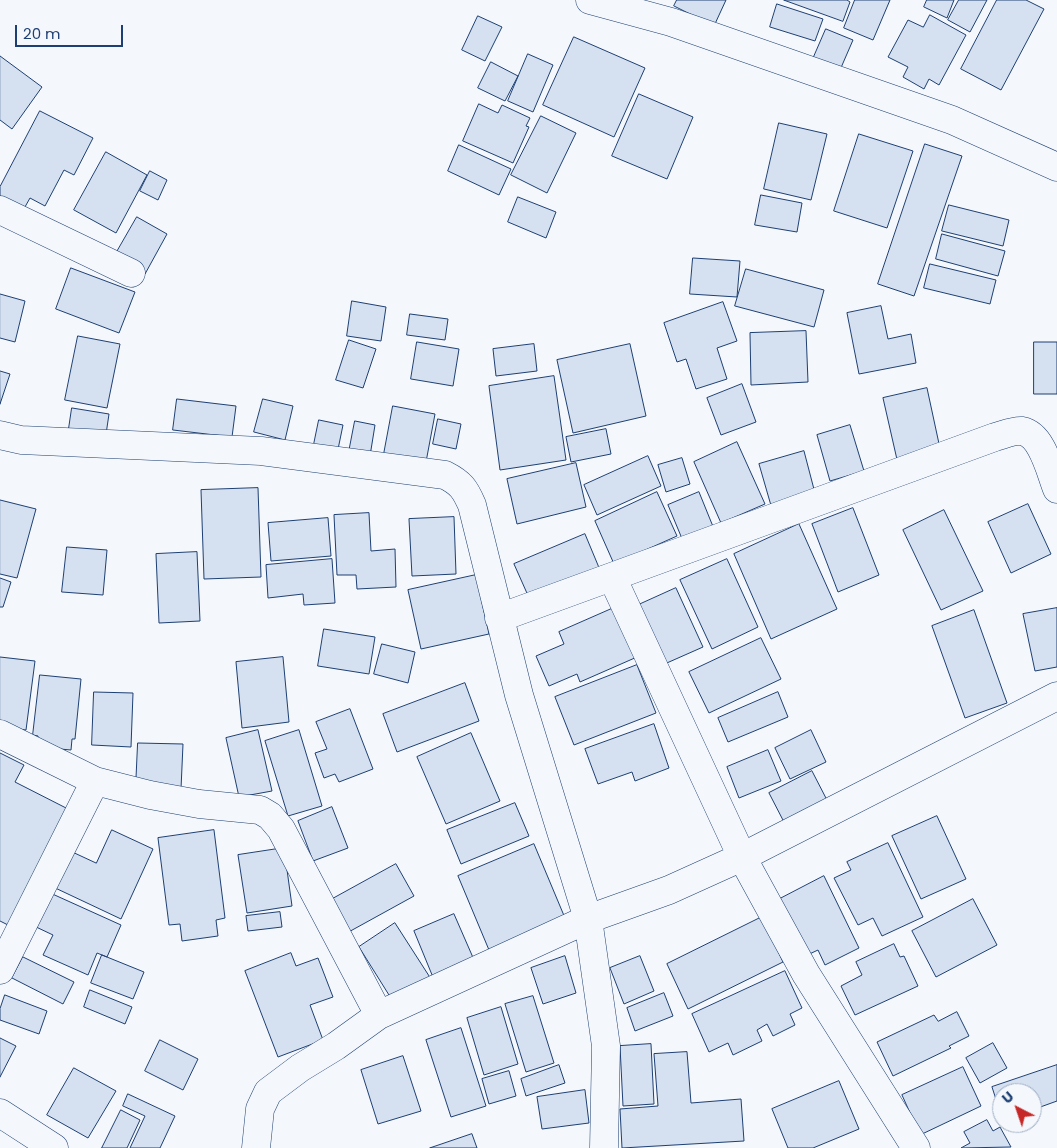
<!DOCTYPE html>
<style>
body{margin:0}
#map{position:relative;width:1057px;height:1148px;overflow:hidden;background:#f4f7fb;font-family:Poppins,sans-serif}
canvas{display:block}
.north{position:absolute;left:992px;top:1083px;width:50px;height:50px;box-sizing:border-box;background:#f4f7fb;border:1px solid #9eadc5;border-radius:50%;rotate:319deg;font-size:14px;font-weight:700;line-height:20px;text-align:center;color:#1d3f73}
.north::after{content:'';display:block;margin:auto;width:18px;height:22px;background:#c62828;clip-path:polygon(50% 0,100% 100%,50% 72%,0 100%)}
.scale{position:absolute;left:15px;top:25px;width:108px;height:22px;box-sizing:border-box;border:2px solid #1d3f73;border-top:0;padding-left:6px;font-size:15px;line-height:18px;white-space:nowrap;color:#1d3f73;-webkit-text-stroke:4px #f4f7fb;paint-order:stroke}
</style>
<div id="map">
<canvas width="1057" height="1148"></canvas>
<div class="north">U</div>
<div class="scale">20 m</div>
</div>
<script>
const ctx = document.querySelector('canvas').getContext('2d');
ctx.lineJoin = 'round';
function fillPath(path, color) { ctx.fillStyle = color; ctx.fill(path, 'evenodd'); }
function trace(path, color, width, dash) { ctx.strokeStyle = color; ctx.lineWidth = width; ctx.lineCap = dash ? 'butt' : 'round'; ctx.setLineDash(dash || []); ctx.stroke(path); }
const building = new Path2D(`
 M677 0H726L714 26 674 6Z
 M784 0H847L850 2 843 21Z
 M855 0H890L873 40 844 28Z
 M927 0H954L947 18 924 7Z
 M959 0H987L970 32 948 20Z
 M997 0H1026L1044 9 1001 90 961 69Z
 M777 4 823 19 815 41 770 27Z
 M930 15 966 35 939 85 929 79 924 89 903 77 908 67 888 57 908 20 923 27Z
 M478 16 502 27 485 61 462 50Z
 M826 29 853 40 840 70 813 59Z
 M574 37 645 68 614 137 543 105Z
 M528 54 553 65 533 112 508 101Z
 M0 56 42 87 12 129 0 120Z
 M491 62 518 76 505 101 478 88Z
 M639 94 693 117 667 179 612 156Z
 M479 104 498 113 502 105 530 118 526 126 529 127 513 163 463 141Z
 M40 111 93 138 74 175 64 170 45 206 30 198 21 214 0 203V187Z
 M541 116 576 133 547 193 511 175Z
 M779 123 827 134 811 200 764 189Z
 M859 134 913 151 887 228 834 211Z
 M925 144 962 156 914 296 878 284Z
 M459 145 511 169 499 195 448 171Z
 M106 152 147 175 116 233 74 210Z
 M150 171 167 180 158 200 140 191Z
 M761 195 802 203 797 232 755 225Z
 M518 197 556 212 546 238 508 222Z
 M949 205 1009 220 1003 246 942 231Z
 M137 217 167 234 145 274 114 257Z
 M942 234 1005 251 998 276 936 259Z
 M693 258 740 261 737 297 690 294Z
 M930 264 996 280 990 304 924 288Z
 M71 268 135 292 119 333 56 309Z
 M746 269 824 290 814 327 735 306Z
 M0 294 25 301 15 342 0 338Z
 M352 301 386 307 381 341 347 336Z
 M723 302 737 341 717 348 727 379 696 389 686 359 677 362 664 323Z
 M881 306 888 339 911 334 916 363 859 374 847 313Z
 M410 314 448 319 445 340 407 335Z
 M806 331 808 382 751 385 750 333Z
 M78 336 120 344 107 408 65 400Z
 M349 340 376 349 363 388 336 380Z
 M417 342 459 349 453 386 411 379Z
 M1034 342H1057V394H1034Z
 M534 344 537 371 496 376 493 349Z
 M630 344 646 416 573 433 557 360Z
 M0 371 10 374 0 404Z
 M554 376 566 460 500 470 489 386Z
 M742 384 756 422 721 435 707 398Z
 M927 388 941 453 898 464 883 398Z
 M177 399 236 406 232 437 173 430Z
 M263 399 293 406 285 440 254 432Z
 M393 406 435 414 426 462 384 454Z
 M72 408 109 414 105 441 68 435Z
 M438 419 461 424 456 449 433 444Z
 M319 420 343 425 336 459 312 454Z
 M355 421 375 425 370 456 349 452Z
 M850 425 864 471 830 481 817 435Z
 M606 429 611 454 571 462 566 437Z
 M737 442 765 504 721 523 694 462Z
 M804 451 816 497 772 509 759 464Z
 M648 456 661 486 597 515 584 485Z
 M682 458 690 484 666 492 658 465Z
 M576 463 586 507 517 524 507 479Z
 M258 488 261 577 204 579 201 490Z
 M657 492 677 536 614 564 595 521Z
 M699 492 714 529 683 541 668 505Z
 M0 500 36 509 17 578 0 574Z
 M1028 504 1051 554 1011 573 988 522Z
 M853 508 879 575 838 592 812 524Z
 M944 510 983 591 941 610 903 530Z
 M369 513 371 551 395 549 396 587 357 589 356 575H337L334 515Z
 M454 517 456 574 412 576 409 519Z
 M328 518 331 556 271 561 268 523Z
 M799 524 837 609 771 639 734 554Z
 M585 534 600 570 530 600 514 564Z
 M67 547 107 550 103 595 62 592Z
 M197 552 200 621 159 623 156 554Z
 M332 559 335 603 304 605 303 594 268 598 266 565Z
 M727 559 758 627 712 649 680 580Z
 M476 575 489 634 421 649 408 590Z
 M0 578 11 582 3 607H0Z
 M676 588 703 647 660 666 634 607Z
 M616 607 637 657 580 682 577 674 549 686 536 656 564 644 559 632Z
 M1057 608V667L1035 671 1023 614Z
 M974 610 1007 703 965 718 932 626Z
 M324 629 375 637 369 674 318 666Z
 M761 638 781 679 709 713 689 672Z
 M382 644 415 652 408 683 374 674Z
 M0 657 35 661 26 730 0 727Z
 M283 657 289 722 242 728 236 662Z
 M637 665 656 713 574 745 555 697Z
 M40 675 81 679 75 739H72L71 750 38 747V736L33 735Z
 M465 683 479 721 397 752 383 714Z
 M94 692 133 693 131 747 92 745Z
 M778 692 788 717 728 742 718 718Z
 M350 709 373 769 339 782 335 774 324 778 315 753 327 749 316 722Z
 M654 724 669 768 635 781 632 772 598 784 585 749Z
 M258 730 272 791 239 797 226 738Z
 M299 730 322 806 288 816 265 741Z
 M811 730 826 762 790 779 775 748Z
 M471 733 500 801 446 824 417 757Z
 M138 743 183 744 181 789 136 787Z
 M768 750 781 781 739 798 727 767Z
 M0 753 24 765 15 782 70 810 12 927 0 921Z
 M812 771 828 802 785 824 769 793Z
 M515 803 529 836 461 864 447 830Z
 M332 807 348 848 313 861 298 821Z
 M937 816 966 879 921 899 892 836Z
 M112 830 153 849 121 919 51 886 68 850 96 863Z
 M214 830 225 918 216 920 218 936 182 941 180 924 169 925 158 838Z
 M888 843 923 917 882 936 873 918 858 925 834 878 851 870 847 862Z
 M534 844 565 918 489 950 458 876Z
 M284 848 292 906 247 913 238 855Z
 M396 864 414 896 345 934 327 902Z
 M824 876 859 948 825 965 818 950 803 957 774 902Z
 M48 892 121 925 107 957 97 953 88 975 43 955 53 935 34 926Z
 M973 899 997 945 936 977 912 931Z
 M280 912 282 927 248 931 246 916Z
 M454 914 478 969 437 987 414 931Z
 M762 917 783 962 688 1009 667 964Z
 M395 923 431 979 394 1003 359 947Z
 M894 944 900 957 904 956 918 986 855 1015 841 986 862 975 856 962Z
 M291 953 296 966 318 958 333 997 310 1005 323 1040 278 1057 245 971Z
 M102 955 144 972 133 999 91 983Z
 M565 956 576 993 543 1004 531 968Z
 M640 956 654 991 624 1004 610 968Z
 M23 957 74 982 63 1004 12 978Z
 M785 971 802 1008 790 1014 795 1025 773 1036 767 1024 757 1030 762 1041 733 1055 728 1043 709 1052 692 1014Z
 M90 990 132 1007 125 1024 84 1007Z
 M664 993 673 1016 635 1031 627 1008Z
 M5 995 47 1011 39 1034 0 1020V1009Z
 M533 996 554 1063 526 1072 505 1004Z
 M501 1007 518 1064 484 1075 467 1018Z
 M957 1012 969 1036 949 1046 951 1048 893 1076 877 1042 934 1015 938 1021Z
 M461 1028 486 1106 451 1117 426 1040Z
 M0 1038 16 1046 0 1077Z
 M160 1040 198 1059 183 1090 145 1071Z
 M993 1043 1007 1068 980 1083 966 1058Z
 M651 1044 654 1104 623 1106 620 1046Z
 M687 1052 691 1103 741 1099 744 1141 622 1148 620 1109 658 1106 654 1054Z
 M403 1056 421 1111 378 1124 361 1070Z
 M559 1065 565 1083 526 1096 521 1079Z
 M1057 1065V1101L1032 1110V1093H1002V1118L992 1087Z
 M963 1067 981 1106 920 1135 902 1095Z
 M74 1068 116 1091 88 1138 47 1115Z
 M509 1071 516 1096 489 1104 482 1079Z
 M839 1081 859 1129 813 1148H788L772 1109Z
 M585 1090 589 1123 542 1129 537 1097Z
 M128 1094 175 1116 160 1148H130L145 1116 123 1106Z
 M121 1110 140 1120 127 1148H102Z
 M987 1120 993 1131 1000 1127 1011 1147 961 1148 970 1143 964 1132Z
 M472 1134 477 1148H430Z`);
const minor = new Path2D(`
 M590 0 671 22 952 120 1057 167
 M0 210 131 273
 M0 435 21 440 261 451 445 475C461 483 465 489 472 505L519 695 588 919 606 1046 604 1148
 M612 577 742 857 806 974 916 1148
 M499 618 995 437C1003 435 1014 430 1022 431 1043 435 1050 472 1057 489
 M0 734 95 781 150 795 199 804 260 810 270 816 281 829 379 1015
 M0 970 95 781
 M0 1113 54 1148
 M256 1148 260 1109 268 1092 300 1068 336 1046 379 1015 588 919 669 890 742 857 1057 696`);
fillPath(building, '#d5e0f0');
trace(building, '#1d3f73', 1);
trace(minor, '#1d3f73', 29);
trace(minor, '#f4f7fb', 28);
</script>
